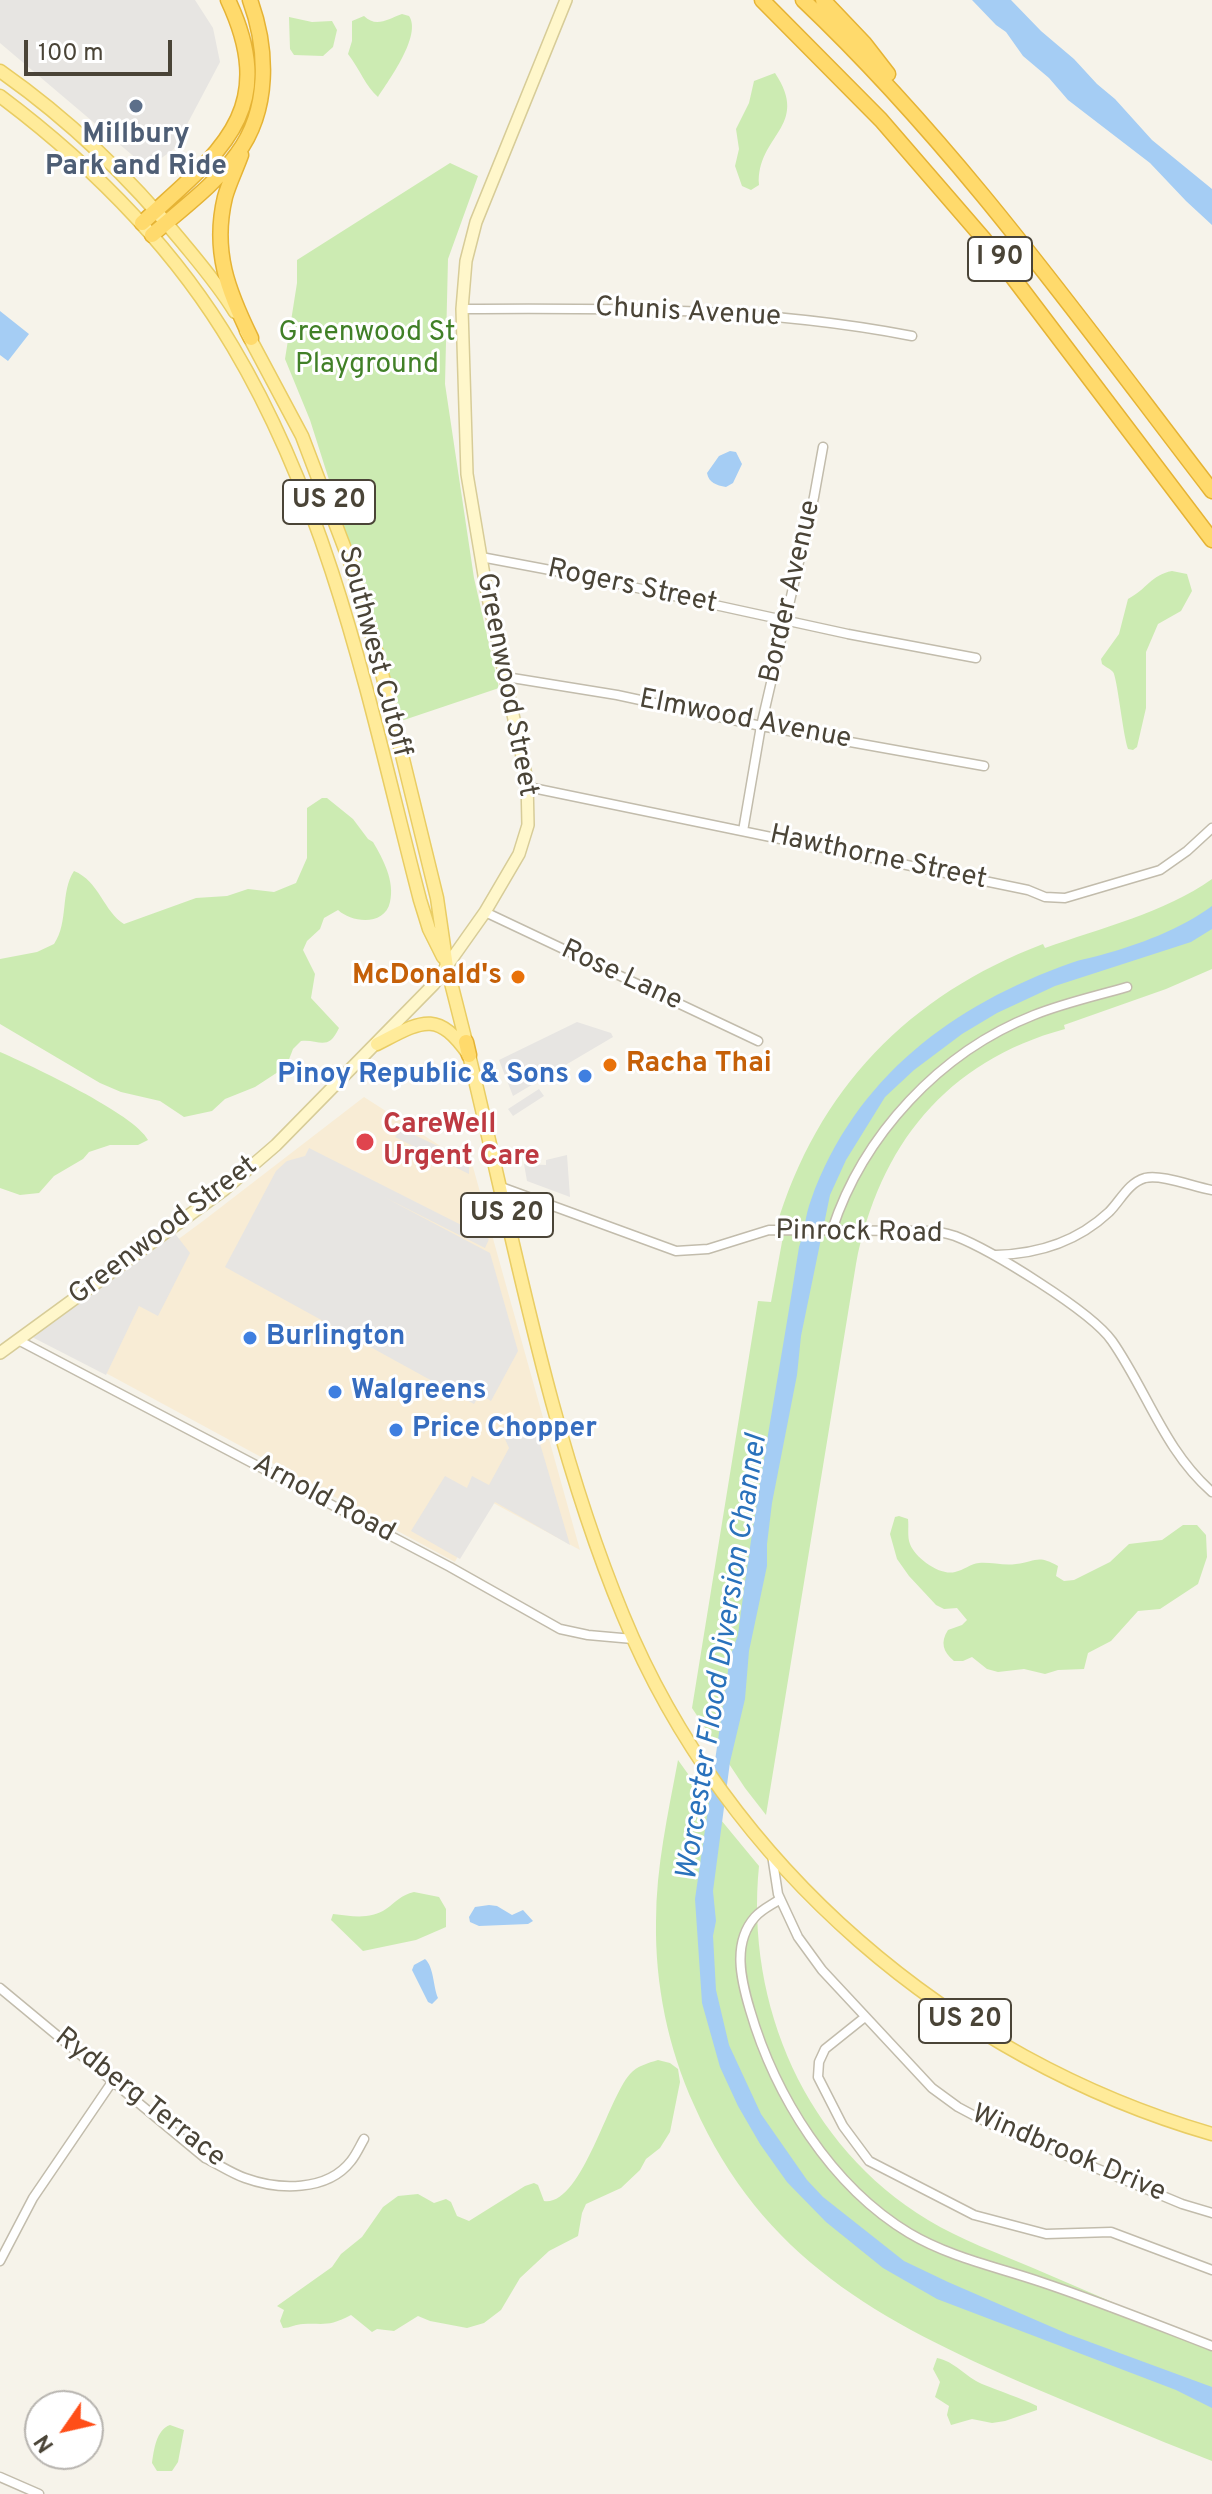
<!DOCTYPE html>
<style>
body{margin:0}
#map{position:relative;width:1212px;height:2494px;overflow:hidden;background:#f6f3ea;font-family:Overpass,sans-serif}
canvas{display:block}
.north{position:absolute;left:24px;top:2390px;width:80px;height:80px;box-sizing:border-box;background:#fff;border:2px solid #b7b4af;border-radius:50%;rotate:236deg;font-size:22px;font-weight:700;line-height:32px;text-align:center;color:#4a4437}
.north::after{content:'';display:block;margin:auto;width:28px;height:36px;background:#ff4e18;clip-path:polygon(50% 0,100% 100%,50% 72%,0 100%)}
.scale{position:absolute;left:24px;top:40px;width:148px;height:36px;box-sizing:border-box;border:4px solid #4a4437;border-top:0;padding-left:10px;font-size:24px;line-height:28px;white-space:nowrap;color:#4a4437;-webkit-text-stroke:6px #fff;paint-order:stroke}
</style>
<div id="map">
<canvas width="1212" height="2494"></canvas>
<div class="north">N</div>
<div class="scale">100 m</div>
</div>
<script>
const ctx = document.querySelector('canvas').getContext('2d');
ctx.lineJoin = 'round';
function fillPath(path, color) { ctx.fillStyle = color; ctx.fill(path, 'evenodd'); }
function trace(path, color, width, dash) { ctx.strokeStyle = color; ctx.lineWidth = width; ctx.lineCap = dash ? 'butt' : 'round'; ctx.setLineDash(dash || []); ctx.stroke(path); }
function label(font, color, halo, rows, align = 'center') {
  ctx.font = font + ' Overpass,sans-serif'; ctx.lineWidth = 6; ctx.setLineDash([]); ctx.textBaseline = 'middle'; ctx.strokeStyle = halo; ctx.fillStyle = color; for (const [text, x, y, turn = 0] of rows) {
    ctx.save(); ctx.translate(x, y); ctx.rotate((+turn || 0) * Math.PI / 180); ctx.textAlign = isNaN(turn) ? turn : align; if (halo) ctx.strokeText(text, 0, 0); ctx.fillText(text, 0, 0); ctx.restore();
  }
}
const commercial = new Path2D(`
 M364 1097 473 1167 580 1550 486 1499 455 1562 43 1339 203 1221Z`);
const green = new Path2D(`
 M402 14 409 16C422 35 389 80 378 97 366 87 359 68 348 54L352 41V21L364 16C376 28 388 19 402 14Z
 M289 17 312 22 332 21 337 30 333 47 323 56 294 55 290 49Z
 M775 73C811 127 756 135 759 185L751 190 742 186 735 166 739 149 736 129 749 103 754 81Z
 M450 163 478 176 448 259 445 384 474 578 499 688 395 723 372 615 310 420 285 359 297 283V260Z
 M1172 571 1187 574 1192 591 1181 611 1158 624 1146 652V708L1137 747 1133 750 1128 749C1123 735 1117 676 1113 672 1112 670 1104 666 1102 664L1101 659 1119 634 1128 599C1147 589 1151 575 1172 571Z
 M322 798H327L353 819 368 839 373 842C383 859 395 881 390 902 385 926 352 923 338 910L324 918 320 929 307 941 303 950 315 974 311 998 339 1028C328 1052 319 1039 301 1041L293 1049 288 1062 278 1072 255 1087 225 1099 212 1111 184 1117 160 1101 121 1092 100 1083 0 1024V959L37 952 54 944C69 922 60 892 74 871 99 881 104 912 124 924L196 898 227 896 248 889 274 892 296 883 307 858V808Z
 M1212 879V969L1166 989 1064 1025 1065 1029C946 1061 879 1146 856 1264L766 1815 745 1788 692 1708 758 1301 771 1302 784 1231 776 1228C817 1089 909 995 1043 944L1045 948C1101 928 1164 913 1212 879Z
 M0 1052C30 1065 135 1114 148 1140L138 1145H110L89 1152 83 1159 54 1176 39 1193 20 1195 0 1188Z
 M899 1516 908 1519C909 1527 907 1537 910 1544 915 1558 940 1576 955 1572 964 1570 970 1564 979 1563 991 1562 1004 1566 1016 1564 1036 1562 1037 1554 1058 1566L1056 1576 1064 1581 1074 1580 1110 1562 1129 1544 1162 1540 1183 1525H1197L1206 1535 1207 1557 1198 1584 1160 1609 1138 1611 1111 1641 1088 1653 1084 1669 1058 1670 1045 1674 1024 1669 998 1672 987 1669 972 1657 963 1661H954C943 1652 940 1642 948 1630L962 1625 967 1620 957 1608 944 1609 936 1605 909 1576 897 1559 890 1534 895 1517Z
 M678 1760 721 1820 759 1866C745 2005 806 2146 928 2220 961 2240 998 2253 1033 2268 1093 2294 1152 2319 1212 2345V2461C1150 2437 1089 2411 1027 2385 880 2321 762 2259 694 2105 668 2048 655 1984 656 1922 656 1867 668 1814 678 1760Z
 M414 1892 439 1897 446 1909V1927L416 1940 363 1951 331 1920 333 1914C351 1916 370 1920 386 1909 396 1902 401 1895 414 1892Z
 M658 2060 670 2063 678 2069 680 2082 670 2132 660 2148 646 2159 640 2170 621 2188 586 2204 582 2213 578 2236 549 2251 520 2278 501 2310 484 2323 467 2328 430 2321 418 2316 394 2331 377 2329 372 2332 351 2315C328 2327 326 2323 303 2324 296 2324 290 2328 283 2328L280 2321 284 2310 277 2306 332 2267 341 2254 362 2237 383 2207 398 2196 418 2194 434 2203 446 2199 451 2202 457 2216 469 2221 525 2186 534 2183 538 2185 544 2201C581 2207 608 2098 630 2074 637 2066 648 2063 658 2060Z
 M937 2358C954 2361 966 2377 982 2384 1001 2392 1019 2397 1037 2406V2410L1005 2421 992 2423 972 2419 951 2425 947 2415 949 2406 935 2397 940 2382 933 2369Z
 M170 2425 184 2430 178 2462 172 2471H157L152 2463C154 2450 156 2430 170 2425Z`);
const parking = new Path2D(`
 M0 0H195L213 28 220 62 174 149 156 162 138 160 0 43Z
 M577 1022 611 1033 613 1037 513 1096 499 1060Z
 M539 1089 544 1096 513 1116 508 1109Z
 M402 1129 469 1161V1174L395 1137Z
 M309 1148 489 1239 485 1248 384 1197 490 1253 518 1351 491 1401 480 1394 474 1404 225 1267 276 1171 287 1161 305 1156Z
 M567 1155 570 1197 527 1181 524 1164 546 1165V1160Z
 M173 1231 190 1253 158 1316 139 1306 106 1375 30 1336Z
 M533 1420 570 1545 495 1502 460 1559 411 1531 445 1476 467 1488 472 1476 489 1485 509 1448 500 1428Z`);
const water = new Path2D(`
 M972 0H1011L1041 31 1074 59 1097 84 1115 99 1152 140 1212 189V225L1186 201 1150 163 1068 100 1049 78 1023 56 1006 32 996 25Z
 M0 311 29 334 8 361 0 355Z
 M730 451 736 452 742 464 733 483 726 487C716 485 709 483 707 473L719 456Z
 M1212 906V929L1191 942 1055 986 997 1013 962 1034 914 1070 885 1097 846 1160 830 1195 801 1336 797 1375 772 1503 767 1544V1566L749 1651 745 1699 730 1762 713 1891 716 1921 713 1936 716 1990 729 2045 761 2114 807 2180 823 2197 904 2261 948 2282 1068 2334 1212 2387V2408L1176 2390 937 2299 883 2268 826 2222 787 2182 760 2144 738 2106 720 2067 702 2003 695 1899 730 1657 738 1635C754 1505 779 1376 799 1247 805 1231 805 1215 811 1200 855 1077 953 1005 1071 963 1081 959 1091 958 1101 955 1138 945 1181 929 1212 906Z
 M489 1905 497 1906 512 1915 523 1910 533 1921 528 1924 479 1926 470 1922 469 1917 475 1907Z
 M425 1959C434 1967 433 1986 438 1998L432 2004 428 2002 412 1970 414 1965Z`);
const street = new Path2D(`
 M462 309C612 308 764 307 912 336
 M481 557 582 576 848 634 976 658
 M506 677 617 695 761 726 984 766
 M528 787 1028 890 1045 897 1065 898 1160 870 1187 851 1212 828
 M743 831 761 726 814 497 823 447
 M485 912 758 1041
 M501 1187 676 1251 708 1249 769 1230 926 1231C936 1231 946 1233 955 1236 991 1250 1091 1311 1112 1341 1147 1391 1164 1450 1212 1492
 M832 1230C863 1135 940 1052 1034 1015 1064 1003 1096 996 1127 987
 M996 1255C1039 1254 1077 1242 1109 1212 1121 1200 1128 1183 1145 1178 1162 1174 1194 1187 1212 1190
 M18 1340 450 1567 560 1629 588 1635 633 1639
 M772 1855 778 1894 798 1937 822 1970 932 2088 958 2107 988 2123 1182 2204 1212 2213
 M780 1899C772 1905 762 1909 755 1917 732 1943 741 1980 750 2010 775 2096 831 2186 909 2233 949 2257 997 2267 1041 2282 1098 2301 1155 2324 1212 2346
 M0 1988 205 2158C218 2164 231 2173 245 2178 278 2190 327 2192 351 2161 356 2155 360 2146 364 2139
 M865 2017 825 2049 819 2062 818 2077 843 2126 869 2161 974 2215 1046 2234 1111 2232 1212 2270
 M0 2261 33 2198 112 2082
 M0 2477 39 2494`);
const secondary = new Path2D(`
 M0 1353 225 1189 276 1145 434 984 485 912 519 854 528 825 527 780 487 593 467 474 462 309 466 261 476 222 566 0`);
const primary = new Path2D(`
 M0 71C70 120 129 177 183 243 201 265 220 287 235 312
 M0 96C92 165 174 247 233 347 334 517 371 712 420 900L429 929 443 957
 M246 331 302 436 353 570 378 657 437 898 447 967 466 1042
 M377 1044C422 1021 437 1009 469 1055 514 1240 550 1439 623 1615 726 1866 952 2059 1212 2134`);
const highway = new Path2D(`
 M762 0 881 120 983 238 1212 540
 M803 0C958 147 1082 322 1212 491
 M823 0 864 43 888 74
 M241 155C236 169 229 183 225 197 212 251 228 291 251 338
 M142 223C217 154 281 113 228 0
 M152 235C180 210 215 185 237 154 270 110 268 49 250 0
 M466 1042 469 1055`);
const markers = [
 [136,106,8,"#5c6f8a"],
 [518,977,8,"#e8710a"],
 [610,1065,8,"#e8710a"],
 [585,1076,8,"#3f7fe0"],
 [365,1142,10,"#e0444e"],
 [250,1338,8,"#3f7fe0"],
 [335,1392,8,"#3f7fe0"],
 [396,1430,8,"#3f7fe0"]
];
const shields = [
 [1000,259,64],
 [329,502,92],
 [507,1215,92],
 [965,2021,92]
];
const shieldNames = [
 ["I 90",1000,259],
 ["US 20",329,502],
 ["US 20",507,1215],
 ["US 20",965,2021]
];
const serviceNames = [
 ["Millbury",136,136],
 ["Park and Ride",136,168]
];
const streetNames = [
 ["Chunis Avenue",688,314,3],
 ["Rogers Street",632,588,12],
 ["Border Avenue",792,592,-77],
 ["Southwest Cutoff",373,652,75],
 ["Greenwood Street",505,685,79],
 ["Elmwood Avenue",745,721,11],
 ["Hawthorne Street",878,859,12],
 ["Rose Lane",621,977,25],
 ["Greenwood Street",164,1232,-37],
 ["Pinrock Road",859,1234,1],
 ["Arnold Road",323,1500,28],
 ["Rydberg Terrace",139,2099,38],
 ["Windbrook Drive",1068,2155,23]
];
const parkNames = [
 ["Greenwood St",367,334],
 ["Playground",367,366]
];
const foodNames = [
 ["McDonald's",502,977],
 ["Racha Thai",626,1065,"left"]
];
const shopNames = [
 ["Pinoy Republic & Sons",569,1076,"right"],
 ["Burlington",266,1338],
 ["Walgreens",351,1392],
 ["Price Chopper",412,1430]
];
const healthNames = [
 ["CareWell",383,1126],
 ["Urgent Care",383,1158]
];
const waterNames = [
 ["Worcester Flood Diversion Channel",724,1658,-81]
];
fillPath(commercial, '#f8ecd5');
fillPath(green, '#ccebb2');
fillPath(parking, '#e7e5e2');
fillPath(water, '#a5cdf4');
trace(street, '#c2bcac', 11);
trace(secondary, '#d7cc98', 14);
trace(primary, '#e9cd64', 15);
trace(highway, '#e5b335', 17);
trace(street, '#fff', 8);
trace(secondary, '#fff7cb', 11);
trace(primary, '#ffeb9a', 12);
trace(highway, '#ffda6c', 14);
for (const [x, y, r, color] of markers) { const dot = new Path2D(); dot.arc(x, y, r, 0, 2 * Math.PI); ctx.fillStyle = color; ctx.fill(dot); trace(dot, '#fff', 3); }
for (const [x, y, w] of shields) { const box = new Path2D(); box.roundRect(x - w / 2, y - 22, w, 44, 6); ctx.fillStyle = '#fff'; ctx.fill(box); trace(box, '#4a4437', 2); }
label('bold 26px', '#4a4437', null, shieldNames);
label('bold 28px', '#4e5e75', '#fff', serviceNames);
label('28px', '#4a4437', '#fff', streetNames);
label('28px', '#418027', '#fff', parkNames);
label('bold 28px', '#c56008', '#fff', foodNames, 'right');
label('bold 28px', '#366cbe', '#fff', shopNames, 'left');
label('bold 28px', '#be3a42', '#fff', healthNames, 'left');
label('italic 30px', '#2a72bc', '#fff', waterNames);
</script>
